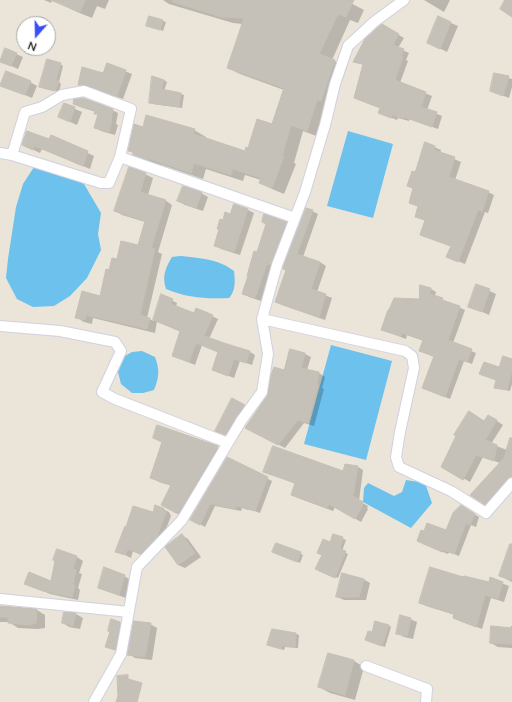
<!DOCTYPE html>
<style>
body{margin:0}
#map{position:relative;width:512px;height:702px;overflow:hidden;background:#eae4d9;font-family:Lato,sans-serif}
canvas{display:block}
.north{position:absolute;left:16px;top:16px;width:40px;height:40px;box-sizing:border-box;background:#fff;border:1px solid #a9a9a9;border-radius:50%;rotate:200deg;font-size:11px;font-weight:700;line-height:16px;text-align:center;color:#282828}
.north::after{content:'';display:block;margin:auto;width:14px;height:18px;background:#394ef8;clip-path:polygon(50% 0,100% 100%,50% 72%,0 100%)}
</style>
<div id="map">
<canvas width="512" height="702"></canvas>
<div class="north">N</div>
</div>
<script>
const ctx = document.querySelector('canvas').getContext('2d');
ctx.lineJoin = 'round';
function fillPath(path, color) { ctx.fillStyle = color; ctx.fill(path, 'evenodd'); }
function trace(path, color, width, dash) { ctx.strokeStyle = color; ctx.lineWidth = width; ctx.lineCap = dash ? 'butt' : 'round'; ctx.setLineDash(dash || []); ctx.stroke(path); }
const water = new Path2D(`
 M348 131 393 144 373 218 327 206Z
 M34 167 55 170 84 184 101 213 98 234 101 250 87 278 70 296 54 306 33 307 17 299 6 278 8 259 16 207 23 184Z
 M180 256C199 258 219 259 234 271 235 281 236 290 229 298 205 299 188 298 166 289 162 276 165 269 172 257Z
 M331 345 392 361 366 460 304 444Z
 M142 351 155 357C160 370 159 378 154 390L143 393H132L121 384 118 372 125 356 132 352Z
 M406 480 425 483 432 503 411 528 363 502 364 488 368 483 394 496 402 492Z`);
const shadow = new Path2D(`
 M44 0H52L51 3Z
 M68 0H109L105 9 97 6 92 18 77 12 65 6Z
 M163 0H345L364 10 358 23 350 20 332 60 347 67 333 107 319 137 303 131 294 163 296 164 284 194 272 189 260 183 261 180 245 175 243 181 206 169 203 179 162 165 161 166 146 161 129 150 144 128 194 130 206 137V139L246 153 273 125 284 90 240 74 228 68 243 24 233 23 169 4Z
 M424 0H450L444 12Z
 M439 18 458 26 447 52 429 43Z
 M163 21 166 22 163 31 148 26Z
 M382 25 404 38 398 48 409 53 406 60 408 61 400 83 432 96 427 110 442 116 438 129 410 119 409 121 398 118 397 120 380 113 381 108 364 65 354 62Z
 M5 49 23 57 18 69 0 61Z
 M60 64 63 66 59 82 61 84 59 92 43 88Z
 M107 64 132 74 123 99 93 88H85L79 85 104 74Z
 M495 74 512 79V87L509 98 496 93Z
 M164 80 167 82 164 91 181 94 184 95 182 108 153 104 150 102Z
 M30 82 37 86 32 98 2 85Z
 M64 104 82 112 77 125 59 117Z
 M74 104 112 110 118 113 116 124 118 125 115 135 101 131 95 127 99 115 96 113V112L80 107Z
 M50 141 68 144 94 156 90 169 42 149 40 153 23 145Z
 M425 143 441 150 440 153 461 162 455 180 488 192 494 195 488 213 485 212 465 264 448 257 452 247 421 235 426 221 416 216 419 207 410 203 414 189 408 186 415 173Z
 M145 174 153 178 148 195 165 200 172 205 158 252 162 254 147 318 154 321 161 295 177 303 176 307 194 315 212 316 218 319 209 339 250 352 255 355 252 365 240 361 234 378 213 370 219 352 202 345 195 365 173 356 181 332 157 321 155 333 93 318 92 324 84 322 76 317 101 297 110 271 118 260 138 246 145 222 122 215 115 211Z
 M201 193 208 197 203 211 185 205 178 201Z
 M248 210 254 213 240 255 221 249 215 245 224 221 231 215Z
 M312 211 318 214 303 257 320 262 326 266 317 292 332 298 325 320 282 305 276 302Z
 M286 223 292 226 273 266 261 301 249 297 243 293 258 253Z
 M477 285 496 294 489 315 469 306Z
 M431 289 436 292 435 296 465 310 453 343 476 353 472 364 464 361 450 399 423 388 434 357 420 351 424 341 407 335 406 339 382 330 420 300Z
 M291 350 305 354 311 357 307 370 319 373 325 377 322 388 324 389 314 426 304 423 285 448 252 431 284 371Z
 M512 360V384L510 391 496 388 497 380 481 374 500 369Z
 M244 406 251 409 232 438 217 431Z
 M489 416 503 425 491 444 507 450 512 437V484L492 507 471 495 500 463 483 457 470 482 442 466 485 422Z
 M154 438 199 440 226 452 187 518 171 509 172 486 159 482 151 477 163 443Z
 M228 458 272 481 260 513 249 509 248 510 242 508 241 511 215 506 205 527 191 519Z
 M358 467 363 470 359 501 368 506 367 508 368 509 361 522 335 507 333 511 298 498 292 494 296 484 265 471 344 472Z
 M461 506 479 517 476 527 471 525 459 556 449 552 448 554 423 544 447 532Z
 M163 509 169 512 171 516 162 540 146 557 133 551 131 558 117 551 153 513Z
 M182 535 188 539 201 557 185 568 178 565Z
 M333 535 346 540 342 551 348 554 338 578 320 570 323 555 330 543Z
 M276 553H300L303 555 300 563Z
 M77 557 83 561 79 573 82 574 78 588 80 590 78 600 50 594 25 583 51 582Z
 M512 562V582L500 576Z
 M124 576 131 580 126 598 106 591 99 587Z
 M464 578 490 583 491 579 509 586 504 602 491 598 482 629 460 621 454 618 455 615 426 606 420 603Z
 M363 579 370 583 366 600H344L337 597Z
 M0 607 37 610 45 615V628L38 629 18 628 9 622H0Z
 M65 613 76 614 83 618 80 629 69 627 63 623Z
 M410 619 417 622 413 639 404 637 397 633Z
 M112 620 123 624 118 651 109 648Z
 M150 624 157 628 152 660 135 658 129 654Z
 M388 625 391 627 385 647 366 640 373 634Z
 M511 626H512V648L498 647 491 643 510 629Z
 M273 631 296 634 299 635 298 648 285 647 284 650 271 646Z
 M329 654 354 661 364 667 355 700 330 693 319 687Z`);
const building = new Path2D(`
 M51 0H85L80 12Z
 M173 0H354L346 17 338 14 319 54 335 60 321 101 317 100 307 131 291 125 282 156H284L272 188 259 183 261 178 233 169 231 175 194 163 191 173 150 159 149 160 133 155V152L128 151 134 124 143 127 146 115 195 129 194 134 245 151 246 147 248 148 257 119 272 124 284 88 227 68 244 18 221 17 173 2Z
 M505 0H512V17L500 9Z
 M149 16 163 20 160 30 146 26Z
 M438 16 451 22 440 49 427 43Z
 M382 24 399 34 393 45 404 49 401 56 403 57 395 80 426 92 421 107 437 112 432 127 404 117 403 119 392 115 391 118 378 113 380 108 354 98 363 64 353 62 365 39Z
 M5 48 17 53 11 66 0 62Z
 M47 59 61 63 56 80 59 81 55 91 39 87Z
 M107 63 126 70 117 96H115L86 85H78L82 67 103 73Z
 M6 71 31 81 25 95 0 86Z
 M494 73 509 76 503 96 490 91Z
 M152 76 164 80 161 89 181 93 179 107 149 103Z
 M83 98 113 109 111 120 112 121 109 132 94 128 98 114H94L95 111 73 104 74 99Z
 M64 103 75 107 70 122 58 117Z
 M27 131 49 139 51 135 88 151 83 166 35 146 33 150 22 145Z
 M425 142 435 146 434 150 455 157 449 177 489 191 482 211 478 210 458 262 446 257 451 246 420 235 425 220 415 217 418 206 409 203 413 188 407 186 412 171 415 172Z
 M129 167 146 173 140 192 166 200 151 248 155 249 140 315 150 318 147 329 86 315 85 320 75 318 82 291 100 296 106 269 109 270 112 258 117 259 121 241 138 245 145 221 114 211Z
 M183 186 202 192 196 208 177 201Z
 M234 204 248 209 234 252 214 246 219 229H217L220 219 223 220 225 212 230 214Z
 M306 208 313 210 297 254 320 262 311 289 326 294 319 317 275 302 286 270 283 269V267Z
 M264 214 287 222 270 265 267 264 255 298 242 294 248 276H247L254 251 257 252 266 224 262 222Z
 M476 284 490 289 482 312 468 307Z
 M420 285 431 288 430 294 443 298 442 300 460 306 448 340 472 349 467 362 459 359 445 397 422 388 434 356 419 351 423 340 402 333 401 336 381 330 388 310H389L394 298 419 299Z
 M161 294 173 299 171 304 194 313 196 308 213 315 204 336 227 344 250 351 246 363 234 359 228 376 212 370 218 352 196 343 189 362 172 356 180 331 153 320Z
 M290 349 305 353 301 368 319 372 317 384 318 385 308 423 298 420 278 445 245 428 267 396 271 375 274 367 284 370Z
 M503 356 512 359V371L507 390 494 388 496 380 479 374 484 362 499 367Z
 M232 398 245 405 233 421 225 435 215 431Z
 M469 411 484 421 488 415 497 420 485 440 497 445 494 461 476 455 463 480 441 467 456 436 454 435Z
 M157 425 218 446 178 514 161 505 171 485 150 478 162 442 153 438Z
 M510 438H512V477L507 479 485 505 470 495 504 458Z
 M273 446 343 471 345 464 358 466 353 496 363 502 362 504 363 505 355 519 329 504 327 508 291 495 295 483 263 472Z
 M227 457 268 477 255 511 236 506V509L210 504 200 525 190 520Z
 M155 505 163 508 166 512 157 537 140 554 128 549 125 555 115 552 125 526 126 527 133 506 153 512Z
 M461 505 475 514 470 525 466 523 454 554 443 550 442 552 417 541 421 530 424 531 427 523 446 530 453 513Z
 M182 534 195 553 178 565 165 547Z
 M333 534 343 537 340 549 346 551 335 578 315 569 322 555 317 553 323 539 330 542Z
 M276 543 301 552 297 562 272 552Z
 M510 544H512V580L499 576Z
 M57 549 77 556 73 569 76 570 73 585H75L72 597 43 591 24 584 29 572 51 581 55 561 53 560Z
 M104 567 125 575 119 595 98 588Z
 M430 567 463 577 464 576 489 582 490 577 503 582 498 599 485 595 476 627 453 618 454 614 419 603Z
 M342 573 364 579 359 597H336Z
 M0 606 37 609 36 623 29 625 8 623V617H0Z
 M64 612 76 613 73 626 62 623Z
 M400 615 411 618 407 636 396 634Z
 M111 619 120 622 115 650 105 647 110 632 108 631Z
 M134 621 151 623 145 657 127 655Z
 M375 621 389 625 382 646 365 640 368 631 372 632Z
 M491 626 512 628V644L490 643Z
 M272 629 296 633 295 647 282 646 281 649 267 645Z
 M328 653 354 660 345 695 318 687Z
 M128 675V679L142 683 137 702H116L118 696 117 676Z`);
const street = new Path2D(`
 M0 153 12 155 101 183H109L120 157 295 218
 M12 155 25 112 42 107 62 95 84 91 131 109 120 157
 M262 319 405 351 412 356 414 368 400 432 396 457 399 467 451 491 486 513 512 483
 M0 326 60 331 115 342 121 351 102 392 115 399 228 443
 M0 599 129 612
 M366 666 427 689 426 702
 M94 702 121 654 137 567 182 520 241 421 262 392 268 354 262 319 277 265 305 192 325 125 335 84 348 46 374 22 404 0`);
fillPath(water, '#6cc1ed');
fillPath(shadow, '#0003');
fillPath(building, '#c5c1b9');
trace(building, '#c5c0b3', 1);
trace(street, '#cfd1e1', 12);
trace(street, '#fff', 10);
</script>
